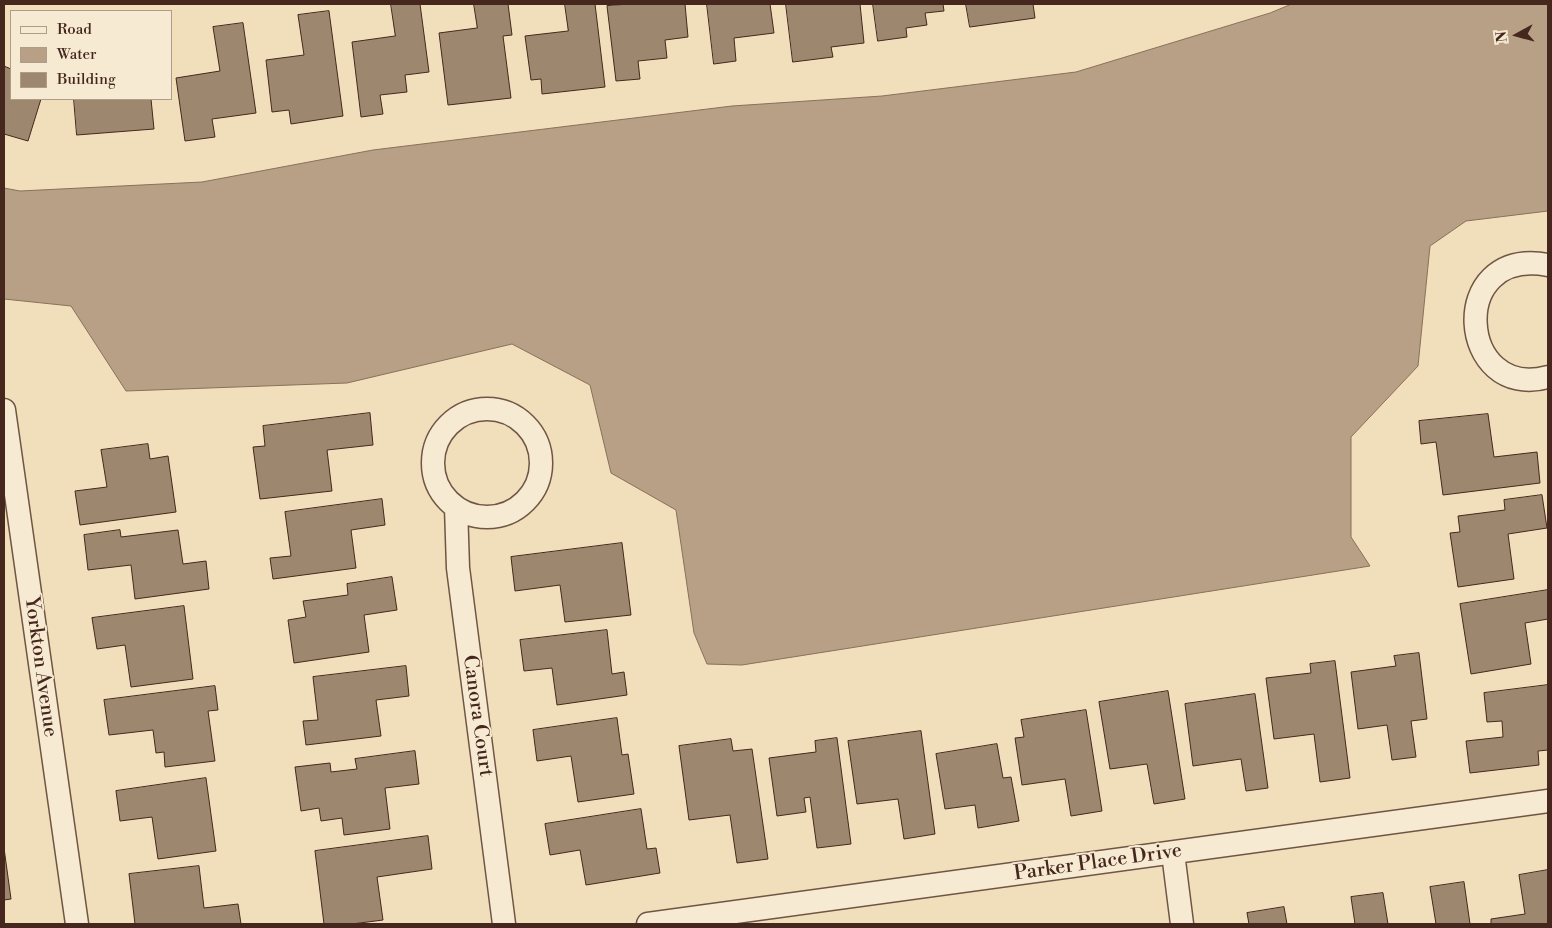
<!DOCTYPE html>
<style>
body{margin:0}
#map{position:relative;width:1552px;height:928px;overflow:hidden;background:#f1dfbb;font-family:"Libre Bodoni",serif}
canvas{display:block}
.frame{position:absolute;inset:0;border:5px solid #45271d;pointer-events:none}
.legend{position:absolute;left:10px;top:10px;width:162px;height:90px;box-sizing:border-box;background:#f6ead3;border:1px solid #af9c8a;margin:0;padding:6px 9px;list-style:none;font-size:15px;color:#45271d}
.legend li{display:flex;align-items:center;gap:10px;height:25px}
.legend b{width:25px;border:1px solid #af9c8a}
.north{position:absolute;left:1492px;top:10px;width:50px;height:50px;-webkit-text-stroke:4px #f6ead3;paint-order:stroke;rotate:263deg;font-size:14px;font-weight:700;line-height:20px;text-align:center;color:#45271d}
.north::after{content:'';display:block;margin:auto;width:18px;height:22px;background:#45271d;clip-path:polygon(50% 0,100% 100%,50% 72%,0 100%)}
</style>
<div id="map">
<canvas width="1552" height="928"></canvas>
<div class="frame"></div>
<ul class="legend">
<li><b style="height:6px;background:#f6ead3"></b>Road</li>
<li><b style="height:14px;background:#b7a085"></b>Water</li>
<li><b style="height:14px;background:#9e876f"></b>Building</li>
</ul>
<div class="north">N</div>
</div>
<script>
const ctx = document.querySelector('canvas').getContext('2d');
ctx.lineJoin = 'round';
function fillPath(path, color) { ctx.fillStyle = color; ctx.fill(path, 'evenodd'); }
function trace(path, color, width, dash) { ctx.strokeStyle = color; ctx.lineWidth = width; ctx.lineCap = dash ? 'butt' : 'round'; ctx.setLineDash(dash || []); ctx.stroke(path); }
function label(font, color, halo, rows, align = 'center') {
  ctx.font = font + ' "Libre Bodoni",serif'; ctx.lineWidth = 4; ctx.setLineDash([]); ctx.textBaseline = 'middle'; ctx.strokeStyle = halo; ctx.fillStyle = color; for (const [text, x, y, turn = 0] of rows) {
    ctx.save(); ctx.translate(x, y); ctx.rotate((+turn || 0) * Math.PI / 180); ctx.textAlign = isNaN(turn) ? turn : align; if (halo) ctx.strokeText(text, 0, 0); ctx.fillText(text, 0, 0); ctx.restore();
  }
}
const water = new Path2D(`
 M1292 4H1548V211L1466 221 1430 246 1418 366 1351 437V537L1370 566 742 665 707 664 694 633 676 510 611 473 590 385 512 344 347 383 126 391 71 306 4 299V188L20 191 202 182 373 150 732 106 882 96 1076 72 1270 13Z`);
const building = new Path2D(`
 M391 4H420L429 72 405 75 407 92 380 95 383 114 361 117 352 42 395 36Z
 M474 4H508L512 35 503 36 511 98 448 105 439 33 477 28Z
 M565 4H595L605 87 542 94 541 79 531 80 525 36 568 31Z
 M629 4H685L688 37 665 40 667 58 638 61 640 79 616 81 607 6Z
 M707 4H770L774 33 734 38 736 61 714 64Z
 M786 4H860L864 43 831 47 833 57 793 62Z
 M873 4H943L944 11 925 13 927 25 906 28 907 37 878 41Z
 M966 4H1033L1035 18 970 27Z
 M329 11 343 116 291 124 289 110 272 112 266 60 304 55 298 15Z
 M243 23 256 113 212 119 215 137 185 141 176 78 220 71 213 27Z
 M4 66 11 69V99H41L28 141 4 134Z
 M74 99H151L154 129 77 135Z
 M370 413 373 445 327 450 332 491 260 499 253 447 265 446 263 426Z
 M1488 414 1494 457 1537 452 1540 483 1443 495 1436 442 1421 444 1419 421Z
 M148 444 150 459 168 456 176 512 80 525 75 491 107 487 101 450Z
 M1542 495 1547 528 1508 534 1514 579 1458 587 1450 533 1460 532 1458 516 1505 510 1504 500Z
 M382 499 385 525 351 530 356 568 273 579 270 558 291 556 285 512Z
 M120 530 121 537 178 530 183 564 206 561 209 589 135 599 131 565 88 570 84 535Z
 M622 543 631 615 565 622 560 585 515 591 511 557Z
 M392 577 397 610 364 615 369 652 294 663 288 620 306 617 303 601 348 595 347 584Z
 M1548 590V619L1525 623 1531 664 1471 674 1460 604Z
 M184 606 193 679 131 687 125 645 97 649 92 618Z
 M607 630 612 674 624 672 627 695 557 705 552 668 524 671 520 640Z
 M1419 653 1427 719 1411 721 1416 757 1392 760 1387 725 1358 729 1351 672 1396 666 1394 656Z
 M1335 661 1350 778 1320 782 1314 734 1274 739 1266 678 1311 673 1310 664Z
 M406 666 409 696 376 700 381 736 306 745 303 721 318 720 313 677Z
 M1548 685V750L1538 751 1539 765 1470 773 1466 741 1503 737 1502 721 1487 722 1484 693Z
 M215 686 218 710 208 711 215 761 165 767 164 752 156 753 153 730 109 735 104 700Z
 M1168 691 1185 799 1154 804 1147 764 1110 769 1099 702Z
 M1255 694 1268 788 1246 791 1241 759 1193 766 1185 704Z
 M1086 710 1102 811 1071 816 1065 779 1022 785 1015 738 1024 737 1021 720Z
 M617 718 622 755 628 754 634 794 578 802 571 756 537 761 533 730Z
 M921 731 935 834 904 839 898 799 857 804 848 741Z
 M837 738 851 844 817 848 810 797 804 798 806 812 777 816 769 758 816 752 815 741Z
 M731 739 733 751 752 749 768 859 737 863 730 815 689 820 679 746Z
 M997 744 1003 778 1011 777 1019 821 978 828 975 805 945 809 936 754Z
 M415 751 419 784 385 788 390 829 344 835 342 818 321 821 319 808 301 811 295 767 330 763 331 772 357 769 355 759Z
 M206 778 216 851 158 859 152 817 120 821 116 791Z
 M641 809 647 849 656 848 660 873 586 885 580 850 550 855 545 824Z
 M428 836 432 869 377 877 383 920 352 924H324L315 851Z
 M4 848 11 899 4 900Z
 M199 866 204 908 238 904 241 924H135L129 874Z
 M1548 870V924H1491V919L1525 914 1519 875Z
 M1464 882 1470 924H1436L1430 887Z
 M1383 893 1388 924H1355L1351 897Z
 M1284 907 1287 924H1249L1247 913Z`);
const minor = new Path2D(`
 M1548 265C1445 246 1458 402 1548 377
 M433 463a54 54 0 1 1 108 0a54 54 0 1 1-108 0Z
 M4 410 77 924
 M456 507 458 568 504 924
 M1173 853 1182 924
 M648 924 1548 801`);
const streetNames = [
 ["Yorkton Avenue",40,667,82],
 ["Canora Court",477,716,82],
 ["Parker Place Drive",1098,863,-8]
];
fillPath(water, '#b7a085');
trace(water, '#89705b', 1);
fillPath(building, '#9e876f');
trace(building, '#45271d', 1);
trace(minor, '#705544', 25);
trace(minor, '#f6ead3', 22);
label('20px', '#45271d', '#f6ead3', streetNames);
</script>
